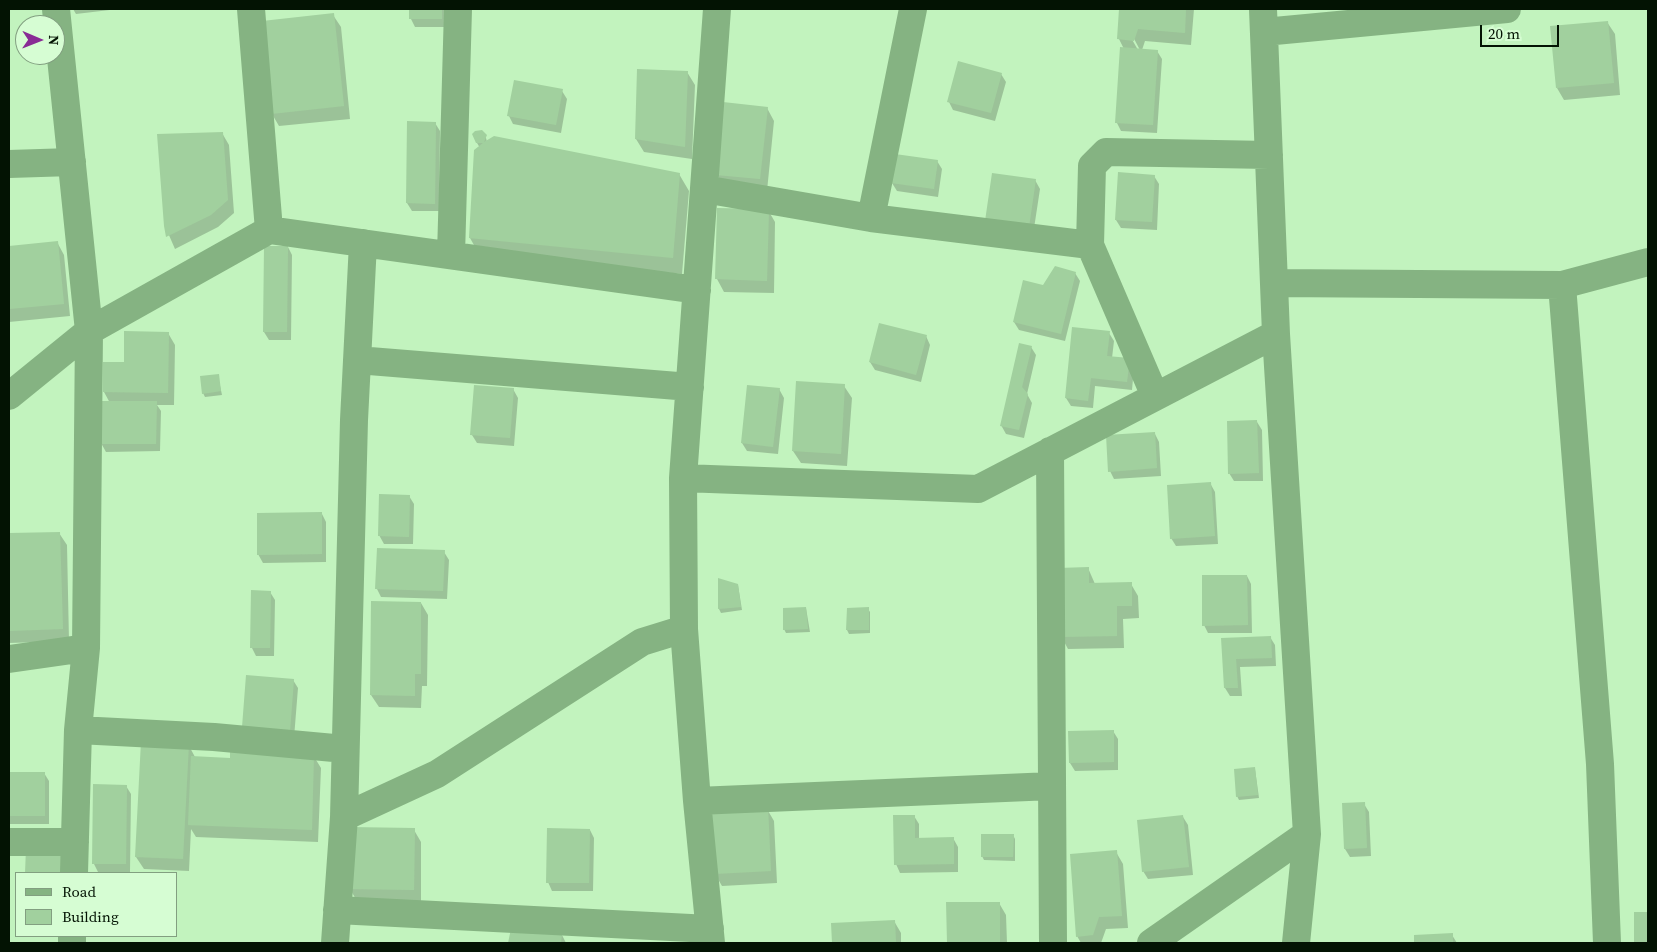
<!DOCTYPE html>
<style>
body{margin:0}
#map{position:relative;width:1657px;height:952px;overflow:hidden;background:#c2f3be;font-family:"Source Serif 4",serif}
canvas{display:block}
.frame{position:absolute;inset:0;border:10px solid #031303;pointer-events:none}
.legend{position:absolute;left:15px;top:872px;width:162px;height:65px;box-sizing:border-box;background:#d6fdd3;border:1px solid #829f80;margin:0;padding:6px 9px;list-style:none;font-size:15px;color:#031303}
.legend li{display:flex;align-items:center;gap:10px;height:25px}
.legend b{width:25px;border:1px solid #829f80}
.north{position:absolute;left:15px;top:15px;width:50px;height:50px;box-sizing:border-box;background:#d6fdd3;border:1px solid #829f80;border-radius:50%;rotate:91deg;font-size:14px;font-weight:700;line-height:20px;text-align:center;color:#031303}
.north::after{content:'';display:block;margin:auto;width:18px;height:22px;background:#892b95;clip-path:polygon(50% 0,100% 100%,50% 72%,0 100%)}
.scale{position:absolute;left:1480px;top:25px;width:79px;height:22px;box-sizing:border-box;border:2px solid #031303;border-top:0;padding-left:6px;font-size:15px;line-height:18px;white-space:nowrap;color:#031303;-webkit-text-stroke:4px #d6fdd3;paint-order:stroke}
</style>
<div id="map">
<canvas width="1657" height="952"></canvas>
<div class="frame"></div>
<ul class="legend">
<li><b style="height:6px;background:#85b382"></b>Road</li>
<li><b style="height:14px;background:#a1d09e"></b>Building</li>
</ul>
<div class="north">N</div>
<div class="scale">20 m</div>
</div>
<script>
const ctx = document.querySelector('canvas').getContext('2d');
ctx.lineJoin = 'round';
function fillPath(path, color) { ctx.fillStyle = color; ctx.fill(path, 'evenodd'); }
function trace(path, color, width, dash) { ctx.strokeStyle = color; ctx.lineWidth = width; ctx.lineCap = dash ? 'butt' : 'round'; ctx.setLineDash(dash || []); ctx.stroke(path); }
const shadow = new Path2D(`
 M73 9H118L76 14Z
 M410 9H446V27H415L411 19Z
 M1121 9H1194L1191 45 1145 41 1142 50 1157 51 1162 59 1157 133 1121 131 1117 123 1124 49 1119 39ZM1132 35 1140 50H1138L1130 36Z
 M333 15 341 27 350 119 279 126 272 114Z
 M1607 22 1615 34 1620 95 1564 100 1557 88Z
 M687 72 695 85 692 159 644 152 636 139Z
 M1001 74 1006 82 995 121 953 110 949 102Z
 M562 91 567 99 561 133 513 124 509 116Z
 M767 108 774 121 767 191 724 187 717 174Z
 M435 123 440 131 439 211H412L407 203Z
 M222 133 229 145 234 213 218 227 175 249 165 226Z
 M485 134 487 142 679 174 689 191 682 274 479 254 470 238 480 148 477 143Z
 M937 161 942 169 938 197 897 191 892 183Z
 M1154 176 1159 184 1157 230 1121 228 1116 220Z
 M1035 180 1040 189 1033 235 991 229Z
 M718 209 768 210 775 222 774 293 724 292 717 279Z
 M57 242 64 255 70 316 9 322V247Z
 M288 247 292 255 291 340H269L264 332Z
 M1075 273 1080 281 1065 341 1019 330 1014 322 1044 287Z
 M168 333 175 345 174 405H157L161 411 160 451 106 452 101 443 110 403 104 392 125 364Z
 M1109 333 1114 341 1112 358 1134 368 1132 390 1095 386 1093 408 1071 406 1066 398Z
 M926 336 930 345 921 382 875 370 870 362Z
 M1031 347 1036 355 1027 394 1032 403 1024 438 1006 434 1001 425Z
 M218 376 222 395 205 397 203 393Z
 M844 386 852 398 847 466 801 463 793 451Z
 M513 389 518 398 514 446 477 443 472 435Z
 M779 389 784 398 778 454 747 451 742 443Z
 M1257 422 1262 430 1263 481H1234L1229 473Z
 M1155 434 1159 442 1161 476 1114 479 1110 471Z
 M1210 483 1215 492 1218 544 1176 546 1171 538Z
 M409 496 414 504 413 544H384L379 535Z
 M322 514 326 522V562L263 563 258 554Z
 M59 533 67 545 69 641 9 643V534Z
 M444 552 449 560 447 599 381 597 377 589Z
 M1088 568 1095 584H1131L1138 596 1139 618 1123 619 1124 648 1068 649 1061 636Z
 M1247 576 1251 584 1252 633H1208L1204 625Z
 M719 580 738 585 742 610 721 613 719 609Z
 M270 592 275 600 274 656H256L252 648Z
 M373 602 421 603 428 615 427 686H422L421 708 379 707 371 695Z
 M806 608 810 632 786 633 784 629Z
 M868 609 870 612V633L849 634 847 630Z
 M1270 637 1275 645 1276 666 1240 667 1242 696H1230L1225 688 1223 639Z
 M293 680 298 688 294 738 248 735Z
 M1113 731 1118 739V770L1075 771 1070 763Z
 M188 744 195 757 231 760 313 755 321 768 318 842 196 837 191 829 189 871 144 869 136 857Z
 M1255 769 1259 798 1239 800 1237 796Z
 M9 773H44L49 781V824H9Z
 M126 786 131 794 130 872H98L94 864Z
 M1364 804 1369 812 1371 856 1350 857 1345 849Z
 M767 809 774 821 777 883 722 886 715 874Z
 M914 816 919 824V839L953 838 958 847V872L900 873 896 864Z
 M1183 817 1188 825 1193 875 1148 879 1143 871Z
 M414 830 421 842V902L357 901 350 889Z
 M590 830 594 838 593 891H552L548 882Z
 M1013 835 1015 839V861L984 860 982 856Z
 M1116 852 1123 864 1128 928 1106 929 1101 943H1081L1077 936Z
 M999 903 1006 915 1007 943H948V904Z
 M894 921 901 933V943H833L832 924Z
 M513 926 562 935 566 943H510Z
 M1452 935 1457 943H1415V936Z`);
const building = new Path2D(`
 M409 9H442V19H409Z
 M1119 9H1186L1185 33 1138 29 1134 41 1117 39Z
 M334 13 344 106 271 114 262 21Z
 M1608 21 1614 83 1556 88 1550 26Z
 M1120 47 1158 50 1153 125 1115 123Z
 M958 61 1002 73 991 113 947 102Z
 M637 69 688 71 685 147 635 139Z
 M514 80 563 89 556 125 507 116Z
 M723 102 768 107 760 179 716 175Z
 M407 121 436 122 435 204 406 203Z
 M482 130 487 135 484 142 494 136 680 173 673 258 469 238 474 150 483 143H476L472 134 475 131Z
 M223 132 228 200 211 215 166 237 164 226 157 134Z
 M895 154 938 160 934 189 891 183Z
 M1118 172 1155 175 1152 222 1115 220Z
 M992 173 1036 179 1029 227 985 221Z
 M717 208 769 209 767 281 715 279Z
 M58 241 64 304 9 309V246Z
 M264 246H288L287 332H263Z
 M1055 266 1076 272 1061 334 1013 322 1023 280 1043 285Z
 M879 323 927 335 916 375 869 362Z
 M1072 327 1110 331 1107 356 1130 358 1127 382 1091 378 1088 401 1065 398Z
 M124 331 169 332 168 393 103 392V362H124Z
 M1019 343 1032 346 1022 387 1028 394 1019 430 1000 426Z
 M219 374 221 391 202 394 200 376Z
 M796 381 845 384 841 454 792 451Z
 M474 385 514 388 510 438 470 435Z
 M747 385 780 388 773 447 741 443Z
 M100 401H157L156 444H100Z
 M1257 420 1259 473 1228 474 1227 421Z
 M1155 432 1157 468 1108 472 1106 435Z
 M1211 482 1215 536 1170 539 1167 485Z
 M379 494 410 495 409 537 378 536Z
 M322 512V554L257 555V513Z
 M60 532 63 629 9 631V533Z
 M377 548 445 550 443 591 375 589Z
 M1089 567V583L1132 582V606H1117V636L1059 637 1058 568Z
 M1202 575H1247L1248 625 1202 626Z
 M718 578 738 584 741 607 718 609Z
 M251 590 271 591 270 648H250Z
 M371 601 421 602V674H415V696L370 695Z
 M806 607 808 629 783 630V608Z
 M869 607V630H846L847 608Z
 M1271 636 1272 658 1236 659 1238 688H1224L1221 638Z
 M246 675 294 679 290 731 242 727Z
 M1114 730V762L1069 763 1068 731Z
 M141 741 189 743 183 859 135 857Z
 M230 751 314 754 312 830 188 825 191 756 230 758Z
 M1255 767 1258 795 1236 797 1234 769Z
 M9 772H45V816H9Z
 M93 784 127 785 126 864H92Z
 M1365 802 1367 848 1344 849 1342 803Z
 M768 807 771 871 714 874 710 811Z
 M893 815H915V838L954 837V864L894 865Z
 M1183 815 1189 867 1142 872 1137 820Z
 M350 827 415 828 414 890 349 889Z
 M547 828 590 829 589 883H546Z
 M981 834H1014L1013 857H981Z
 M26 848 63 849 62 873H25Z
 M1117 850 1122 916 1099 917 1093 935 1076 937 1070 854Z
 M946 902H1000V943H947Z
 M1634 912H1648V943H1634Z
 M895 920 896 943H832L831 923Z
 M512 924 562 934 561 943H508Z
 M1453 933V943H1414V935Z`);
const minor = new Path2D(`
 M56 9 89 331 86 648 78 730 74 873
 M251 9 269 230
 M1263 9 1276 334 1307 834 1296 943
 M1264 32 1507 9
 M9 164 72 162
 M704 189 871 218 1090 245 1155 396
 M871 218 913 9
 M1090 245 1092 166 1106 152 1269 155
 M451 255 458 9
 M1274 283 1562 285 1648 262
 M1562 285 1600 764 1607 943
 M357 360 690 387
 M9 396 89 331 269 230 697 290
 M1050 451 1053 943
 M683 478 978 489 1276 334
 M9 659 86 648
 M78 730 214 737 345 749
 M697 801 1052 786
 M344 817 437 774 642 642 684 629
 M9 842H75
 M337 910 710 929
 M72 943V936
 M335 943 344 817 354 420 363 243
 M711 943 697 801 684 629 683 478 717 9
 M1151 943 1307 834`);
fillPath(shadow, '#0003');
fillPath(building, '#a1d09e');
trace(minor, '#85b382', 28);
</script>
